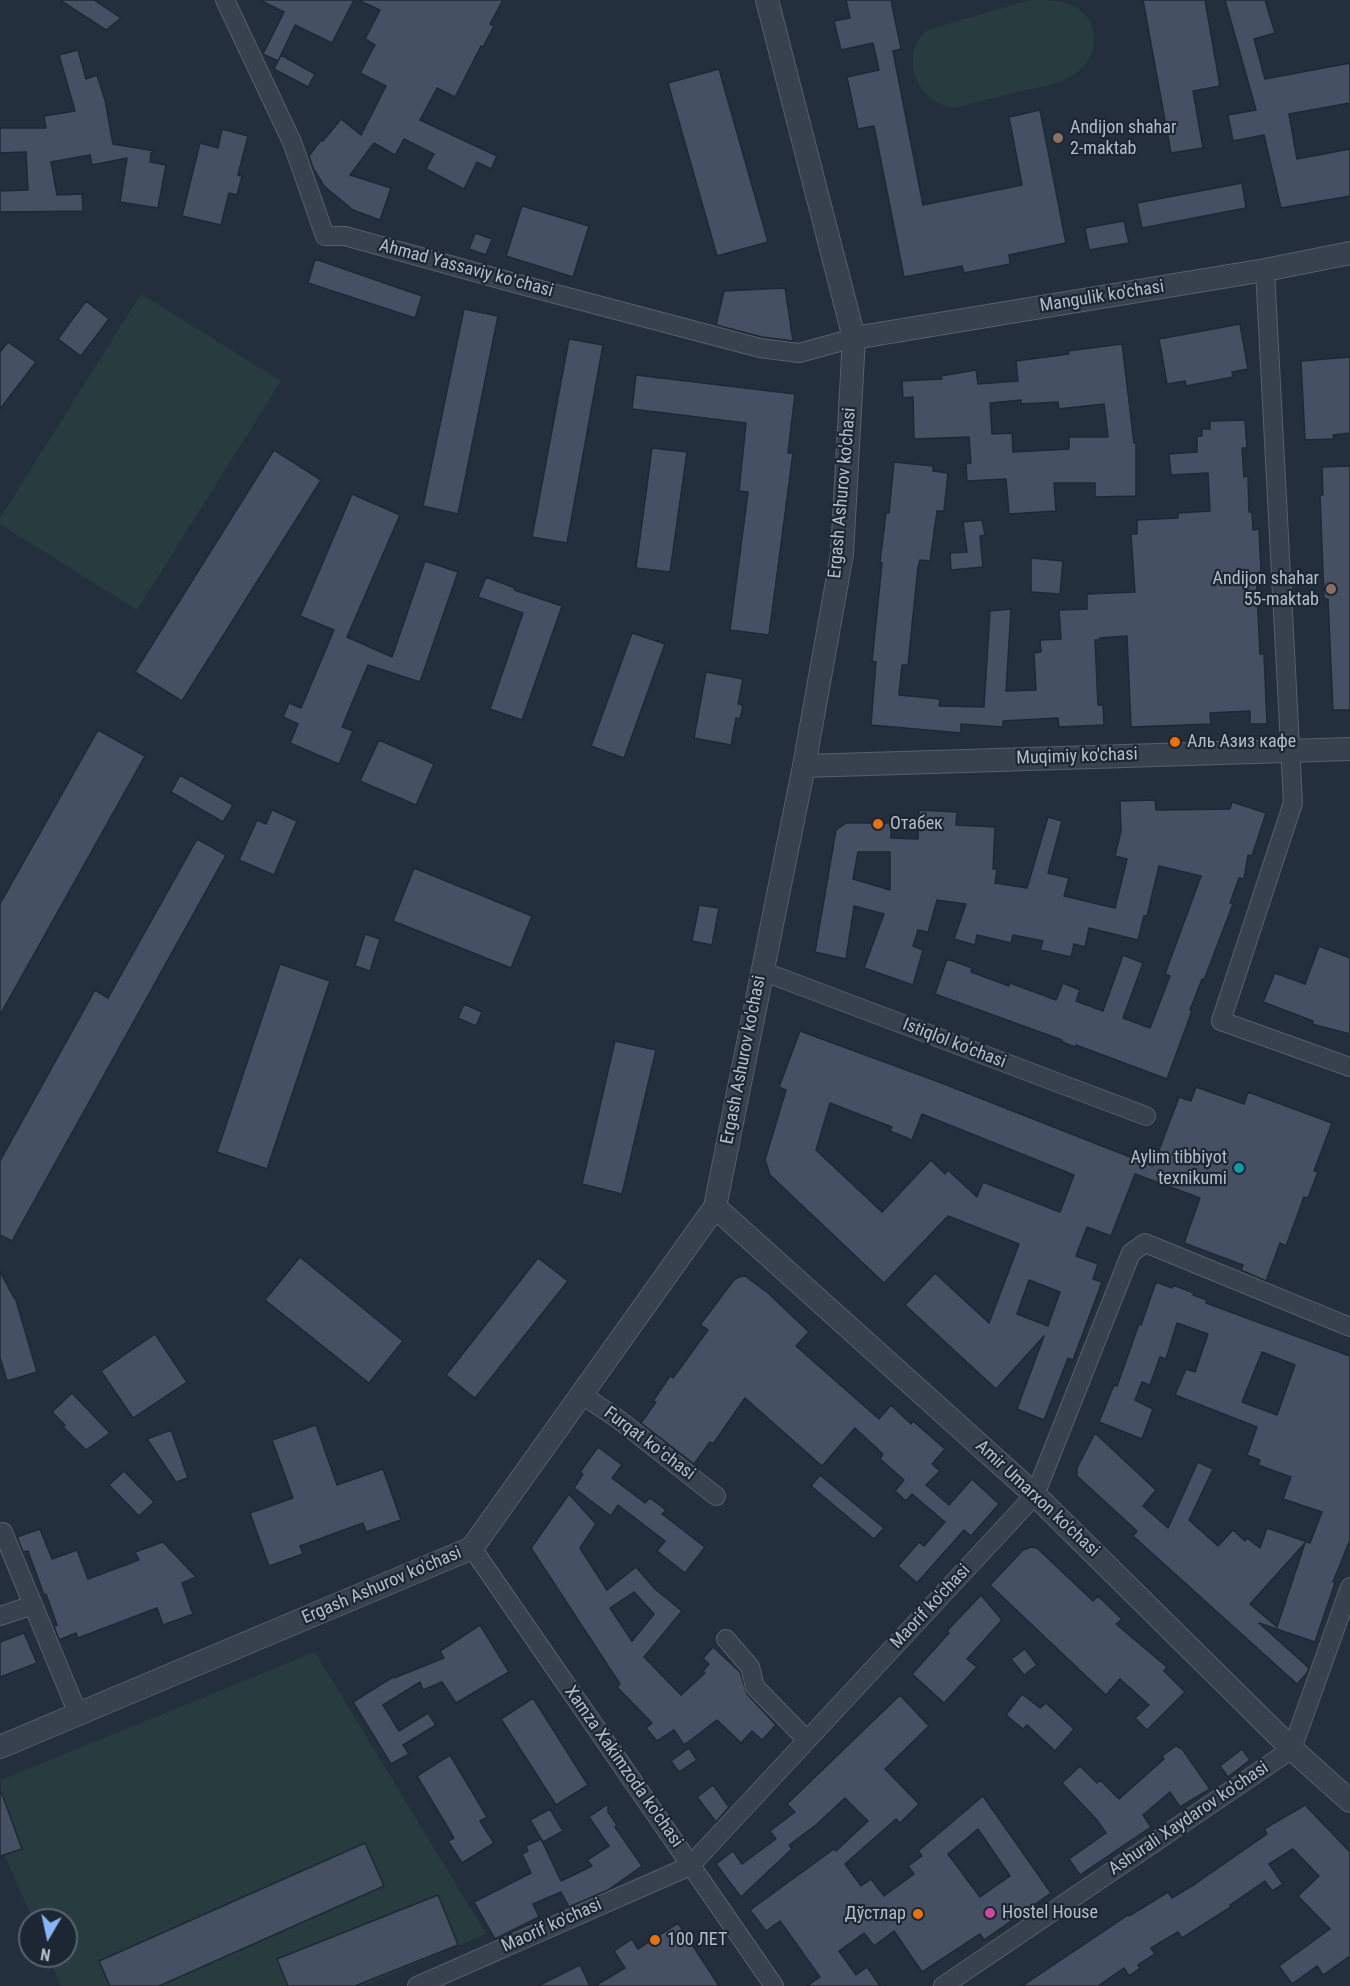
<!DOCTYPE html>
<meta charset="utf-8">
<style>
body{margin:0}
#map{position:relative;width:1350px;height:1986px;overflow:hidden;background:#242f3e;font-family:"Roboto Condensed",sans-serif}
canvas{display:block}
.north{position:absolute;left:18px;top:1908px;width:60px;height:60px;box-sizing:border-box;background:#1d2633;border:2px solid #59626f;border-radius:50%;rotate:189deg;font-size:16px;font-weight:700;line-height:24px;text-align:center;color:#b4bcc9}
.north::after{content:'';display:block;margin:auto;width:21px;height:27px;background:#8ab4f8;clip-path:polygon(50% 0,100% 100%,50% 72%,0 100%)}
</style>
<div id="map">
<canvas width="1350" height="1986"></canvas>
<div class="north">N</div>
</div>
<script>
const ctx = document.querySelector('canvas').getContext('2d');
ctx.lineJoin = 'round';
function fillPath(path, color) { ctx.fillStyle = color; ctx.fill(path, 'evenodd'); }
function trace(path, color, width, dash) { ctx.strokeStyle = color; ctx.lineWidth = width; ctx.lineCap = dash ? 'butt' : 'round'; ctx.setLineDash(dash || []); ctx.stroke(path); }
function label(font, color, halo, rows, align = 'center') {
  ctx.font = font + ' "Roboto Condensed",sans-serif'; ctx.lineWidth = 4.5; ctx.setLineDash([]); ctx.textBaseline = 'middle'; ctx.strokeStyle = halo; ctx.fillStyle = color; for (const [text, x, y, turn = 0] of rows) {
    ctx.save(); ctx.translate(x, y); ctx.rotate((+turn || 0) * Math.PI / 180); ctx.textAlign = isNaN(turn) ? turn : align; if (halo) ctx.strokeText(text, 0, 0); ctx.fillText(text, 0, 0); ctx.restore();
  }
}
const green = new Path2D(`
 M1030 0C1056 0 1076 0 1090 21 1094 30 1095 40 1093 48 1085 83 1042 86 1013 93 994 98 974 103 954 108 917 102 898 58 927 30Z
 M141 294 281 381 137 610 0 524V518Z
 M315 1652 486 1934 363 1986H61L48 1956H66V1920H33L2 1849 1 1780Z`);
const building = new Path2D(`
 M60 0H94L121 18 106 30Z
 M260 0H354L332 43 295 25 278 61 263 54 284 12Z
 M358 0H503L490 24 494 26 483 47 481 46 455 97 437 88 420 120 497 156 491 169 477 162 464 189 426 169 434 154 404 139 395 155 374 143 350 175 391 188 380 220 353 210 324 186 313 168 309 156 321 140 323 141 341 119 361 135 386 86 360 73 375 45 365 39 380 10Z
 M846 0H891L901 49 893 51 923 205 1022 185 1009 117 1040 110 1066 243 1009 255 1010 264 964 273 962 266 904 277 874 126 858 129 847 77 879 70 873 43 841 50 834 21 850 18Z
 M1143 0H1205L1220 86 1193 91 1203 148 1171 153Z
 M1225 0H1265L1275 33 1254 39 1265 79 1350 63V103L1289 114 1297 159 1350 149V196L1281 208 1264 135 1233 141 1228 115 1256 110Z
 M78 50 86 79 97 75 105 100 113 144 155 151 151 153 150 162 166 165 158 208 120 202 127 158 92 165 90 155 51 162 57 195 82 194 83 211 0 212V191L28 190 26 152 0 153V128H46L44 116 75 111 59 55Z
 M281 55 315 74 308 87 274 69Z
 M719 69 768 242 717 256 668 83Z
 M222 129 248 136 238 175 242 176 237 195 229 193 221 225 182 216 200 143 218 148Z
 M1242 183 1246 208 1142 228 1137 203Z
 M522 206 589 226 573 277 506 256Z
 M1124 221 1129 243 1089 250 1085 228Z
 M475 233 492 239 486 255 469 249Z
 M315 259 422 296 415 318 308 283Z
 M785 288 793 341 762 337 716 325 724 291Z
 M86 301 109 319 81 356 58 339Z
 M464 309 498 316 458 514 423 506Z
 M1240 324 1248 369 1232 372 1233 377 1186 386 1185 381 1167 384 1159 339Z
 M569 339 603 345 567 543 532 537Z
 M8 342 36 362 0 409V352Z
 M1122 344 1134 443H1136V496L1095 497V483H1054L1056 511 1009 514 1006 479 967 481 966 464 971 463 969 437 914 439 913 397 903 398 902 381 942 379 941 376 976 370 978 384 1018 381 1016 361 1069 354 1068 351ZM1021 400V404L1058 402 1059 409 1104 404 1108 437H1069V449L1013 452 1012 433 992 434 990 403Z
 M1350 357V433L1333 435 1334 439 1305 440 1301 361Z
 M636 375 795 394 788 453H793L769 635 730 630 748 492 739 491 746 423 632 409Z
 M1245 420 1247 448H1242L1244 477 1248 476 1249 512H1252L1253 530 1259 529 1261 572 1256 573 1260 654H1264L1267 724H1250V711L1210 713 1211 724 1131 727 1127 636 1100 638V640H1095L1098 705H1103L1104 725 1059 727 1058 718 1003 721V727L961 724V733L871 725 876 662 872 661 882 563 880 562 886 513H889L894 462 933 466V471L948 473 944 511H937L930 561 920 560 918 567 908 665H902L899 695 940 699 939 706 984 707 990 611 1011 609 1006 691 1036 690 1034 653 1041 652 1040 640 1061 639 1059 610 1087 609V594L1135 592 1131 534H1137V520L1178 518V513L1210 511 1208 473 1171 475 1169 454 1197 452V436H1202V429H1210V421Z
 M652 448 687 452 670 572 636 568Z
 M274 450 321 480 182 701 135 672Z
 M1350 466V710H1333L1328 599H1324L1320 495H1323L1322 467Z
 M352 494 400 515 347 637 392 657 425 561 458 572 420 682 368 665 342 727 353 731 339 764 290 743 298 724 283 717 289 703 301 708 334 630 300 616Z
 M982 520 985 535 980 536 983 567 951 570 950 553 967 552 963 522Z
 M1031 558 1063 561 1060 594 1031 592Z
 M486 577 515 588 514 590 562 606 522 720 490 709 523 613 478 597Z
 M632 633 665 644 624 758 591 746Z
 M706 672 743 679 738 704 743 705 740 719 736 718 731 745 694 738Z
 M98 730 145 756 0 1015V904Z
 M379 740 434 764 416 805 360 781Z
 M180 775 233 805 223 822 171 792Z
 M1155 800 1156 810 1230 809 1232 802 1266 813 1252 856 1248 855 1244 879 1239 878 1230 903 1233 904 1204 980 1202 979 1190 1010 1192 1011 1167 1079 1076 1045 1075 1047 1062 1042V1040L935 994 947 959 972 968 971 972 1009 986 1010 983 1056 1000 1063 983 1080 990 1076 1001 1103 1011 1123 955 1143 963 1123 1018 1150 1028 1170 976 1165 974 1201 876 1159 866 1147 916H1144L1138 940 1089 928 1085 947 1074 944 1071 957 1040 950 1043 941 1013 935 1011 943 977 935 975 945 954 939 966 904 937 900 928 932 918 930 913 946 923 950 913 985 864 968 884 914 854 906 846 959 815 952 836 830 846 823H891V838L918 839 919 810 957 812 956 825 995 827 993 869H997L995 883 1027 888 1048 817 1062 821 1048 873 1069 878 1064 896 1115 908 1127 859 1115 856 1121 831 1120 801ZM858 852H890V890L853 879Z
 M272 810 297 821 274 875 239 860 257 820 266 824Z
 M197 839 226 855 12 1241 0 1235V1161L95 990 108 998Z
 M414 868 532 916 511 968 393 921Z
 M699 905 719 908 712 945 692 941Z
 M365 934 380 939 370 971 355 966Z
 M1319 946 1350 958V1034L1312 1024 1313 1021 1263 1002 1275 973 1305 984Z
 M280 964 330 981 267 1169 217 1152Z
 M464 1004 482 1012 476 1026 458 1018Z
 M800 1031 939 1082 1153 1166 1179 1097 1191 1101 1196 1087 1244 1104 1248 1092 1332 1123 1314 1171 1318 1172 1308 1198 1304 1197 1286 1246 1280 1243 1266 1281 1241 1270 1243 1265 1184 1243 1200 1198 1135 1174 1111 1236 1087 1227 1076 1256 1098 1264 1093 1279 1102 1282 1073 1360 1068 1358 1044 1420 1017 1409 1044 1336 996 1389 905 1305 935 1273 989 1323 1019 1244 948 1216 884 1283 770 1175 765 1160 786 1090 779 1087ZM830 1103 892 1127 890 1131 912 1140 922 1114 1074 1175 1060 1212 983 1182 977 1197 948 1170 945 1174 931 1160 882 1212 816 1150ZM1029 1280 1060 1292 1048 1326 1017 1314Z
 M615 1041 656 1050 622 1194 582 1184Z
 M300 1257 403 1341 369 1383 265 1300Z
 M538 1258 568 1281 475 1398 446 1375Z
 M0 1271 14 1298 15 1297 37 1372 7 1381 0 1357Z
 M745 1276 768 1293 809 1332 796 1346 879 1419 891 1405 911 1424 913 1421 945 1449 932 1464 940 1471 926 1485 949 1505 972 1479 999 1504 971 1536 964 1530 917 1583 898 1566 919 1542 924 1546 945 1522 912 1494 906 1501 895 1491 904 1480 880 1459 883 1454 855 1428 822 1466 745 1398 713 1444 710 1442 694 1464 641 1423 656 1402 653 1401 670 1376 673 1378 708 1330 700 1325 733 1281 739 1277Z
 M1156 1282 1172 1288 1173 1285 1194 1293 1193 1295 1207 1300 1206 1303 1350 1356V1540L1333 1582 1335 1583 1315 1642 1259 1623 1309 1668 1307 1673 1297 1684 1133 1536 1137 1531 1077 1476V1468L1095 1433 1156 1490 1143 1506 1168 1528 1198 1462 1213 1469 1189 1520 1218 1546 1233 1530 1245 1541 1247 1538 1260 1548 1267 1528 1310 1543 1322 1512 1283 1499 1291 1477 1258 1465 1260 1460 1247 1455 1257 1427 1175 1395 1186 1369 1195 1372 1208 1334 1177 1323 1166 1359 1160 1357 1150 1385 1142 1382 1135 1400 1153 1409 1142 1439 1099 1422 1114 1385 1117 1386 1139 1324 1141 1325ZM1262 1352 1295 1365 1277 1415 1242 1402ZM1305 1543 1277 1627 1250 1604Z
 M155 1334 187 1382 133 1418 101 1371Z
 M72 1393 110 1433 86 1450 63 1427 65 1425 52 1412Z
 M316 1425 337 1485 383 1469 401 1520 366 1532 363 1523 300 1546 303 1554 269 1566 250 1513 293 1498 272 1440Z
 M171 1430 188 1478 176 1482 147 1439Z
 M598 1447 622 1465 612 1478 645 1503 650 1498 666 1510 662 1514 705 1547 685 1573 657 1551 665 1541 618 1505 611 1516 574 1488 583 1474 580 1472Z
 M124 1471 154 1502 139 1516 109 1485Z
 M820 1475 884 1528 874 1539 811 1486Z
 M569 1494 596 1524 580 1548 607 1590 636 1567 655 1589 682 1611 644 1657 681 1695 705 1673 703 1671 709 1664 703 1658 713 1647 740 1672 747 1694 776 1725 762 1740 752 1731 741 1743 717 1720 684 1745 674 1730 657 1741 646 1728 652 1723 617 1687 620 1684 531 1548ZM634 1592 654 1614 632 1641 610 1608Z
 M40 1529 52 1559 77 1550 88 1579 139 1560 135 1552 163 1542 196 1577 182 1583 193 1614 163 1625 157 1608 78 1638 76 1633 59 1640 54 1626 57 1625 46 1594 44 1595 28 1551 23 1552 17 1537Z
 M1031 1547 1037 1548 1093 1601 1098 1596 1122 1619 1116 1624 1167 1667 1164 1671 1185 1692 1147 1730 1135 1718 1149 1705 1120 1679 1106 1695 990 1585 1023 1550Z
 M981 1595 1002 1620 967 1659 977 1667 944 1703 912 1674 949 1633 947 1631Z
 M480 1625 509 1672 456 1703 442 1682 423 1690 420 1682 383 1705 399 1731 428 1713 436 1725 403 1745 409 1754 391 1764 353 1702 393 1677 394 1678 444 1658 440 1651Z
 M24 1633 37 1663 0 1677V1642Z
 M1025 1649 1037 1665 1024 1675 1011 1659Z
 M1022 1694 1040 1708 1046 1703 1074 1729 1055 1751 1027 1725 1023 1729 1006 1715Z
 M900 1695 929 1726 885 1769 919 1804 900 1823 896 1819 845 1864 861 1886 871 1879 884 1896 914 1874 908 1866 922 1856 918 1851 983 1796 1051 1893 984 1940 980 1934 922 1972 894 1931 874 1946 864 1933 839 1951 856 1975 867 1967 880 1986H807L820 1977 780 1921 766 1931 750 1910 834 1849 836 1851 868 1821 845 1798 816 1825 789 1845 792 1849 741 1897 716 1864 733 1851 742 1864 776 1839 770 1831 795 1812 787 1804ZM978 1829 1010 1876 980 1897 948 1854Z
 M533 1698 588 1785 556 1805 501 1719Z
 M1176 1746 1182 1749 1210 1789 1180 1807 1170 1792 1143 1815 1151 1827 1080 1875 1069 1859 1106 1833 1097 1820 1062 1783 1080 1766 1097 1783 1100 1780 1119 1799 1164 1759 1162 1756Z
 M689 1748 697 1760 679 1772 671 1761Z
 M1242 1749 1250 1760 1228 1777 1220 1766Z
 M450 1755 487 1817 480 1821 494 1843 462 1863 448 1841 454 1838 417 1776Z
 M713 1785 729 1807 716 1822 697 1797Z
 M0 1794H2L22 1849 0 1856Z
 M608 1804V1812L617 1825 615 1827 642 1866 608 1890 569 1907 561 1892 533 1904 539 1917 495 1939 474 1902 531 1873 522 1854 528 1851 526 1846 541 1839 561 1881 592 1866 587 1860 609 1846 589 1817Z
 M1305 1805 1350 1852V1956L1323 1975 1317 1966 1292 1984 1279 1966 1330 1929 1298 1896 1319 1876 1293 1849 1269 1864 1283 1884 1272 1891 1265 1881 1230 1905 1231 1907 1182 1938 1178 1932 1151 1948 1155 1954 1138 1965 1140 1968 1129 1976 1124 1968 1098 1986H1022L1128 1915 1129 1916 1168 1892 1172 1898 1195 1884 1267 1834 1264 1829Z
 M550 1809 563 1831 543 1842 530 1820Z
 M365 1843 384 1886 159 1986H110L99 1961Z
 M438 1895 458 1945 355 1986H288L277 1959Z
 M678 1923 719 1986H595L625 1968 614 1951 632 1939 638 1949Z
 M580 1965 590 1986H538Z`);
const minor = new Path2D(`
 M225 0 292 142 325 236H345L518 284 760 348 799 353 854 338
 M1265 270 1293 803 1221 1021 1350 1067
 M762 971 1146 1116
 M581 1394 618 1419 716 1496
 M3 1532 78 1714
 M472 1548 774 1986
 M0 1616 33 1605
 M726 1639 750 1667 755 1687 807 1740
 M417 1986 690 1866 1035 1495 1131 1253 1145 1243 1350 1327
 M943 1986 1292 1749 1350 1587`);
const tertiary = new Path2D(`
 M854 338 1265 270 1350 253
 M804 766 1350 749
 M715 1207 1035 1495 1292 1749 1350 1801
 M0 1747 472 1548 715 1207 804 766 842 554 854 338 767 0`);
const markers = [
 [1058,138,6,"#8d6e63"],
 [1331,589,6,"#8d6e63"],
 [1175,742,6,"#e8710a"],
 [878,824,6,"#e8710a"],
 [1239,1168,6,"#0f9aa8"],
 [990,1913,6,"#d1479c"],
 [918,1914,6,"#e8710a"],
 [655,1940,6,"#e8710a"]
];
const poiNames = [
 ["Andijon shahar",1070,128],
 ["2-maktab",1070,149],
 ["Andijon shahar",1319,579,"right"],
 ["55-maktab",1319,600,"right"],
 ["Аль Азиз кафе",1187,742],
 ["Отабек",890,824],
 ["Aylim tibbiyot",1227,1158,"right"],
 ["texnikumi",1227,1179,"right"],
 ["Hostel House",1002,1913],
 ["Дўстлар",906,1914,"right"],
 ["100 ЛЕТ",667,1940]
];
const streetNames = [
 ["Ahmad Yassaviy koʻchasi",466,269,15],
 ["Mangulik ko'chasi",1102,297,-9],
 ["Ergash Ashurov ko'chasi",843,493,-85],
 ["Muqimiy ko'chasi",1077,757,-2],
 ["Istiqlol ko'chasi",954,1044,21],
 ["Ergash Ashurov ko'chasi",744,1060,-79],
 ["Furqat koʻchasi",649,1444,37],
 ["Amir Umarxon ko'chasi",1037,1499,43],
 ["Ergash Ashurov ko'chasi",382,1586,-23],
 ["Maorif ko'chasi",931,1607,-47],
 ["Xamza Xakimzoda ko'chasi",623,1767,55],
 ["Ashurali Xaydarov ko'chasi",1189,1819,-34],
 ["Maorif ko'chasi",552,1926,-24]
];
fillPath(green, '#263c3f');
fillPath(building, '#455162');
trace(building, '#1f2835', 1.5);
trace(minor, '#565f6c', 20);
trace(tertiary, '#565f6c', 24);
trace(minor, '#38414e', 18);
trace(tertiary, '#38414e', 22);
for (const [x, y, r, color] of markers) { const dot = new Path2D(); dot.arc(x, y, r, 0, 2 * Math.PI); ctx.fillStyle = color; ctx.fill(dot); trace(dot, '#1d2633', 2); }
label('18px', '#b4bcc9', '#1d2633', poiNames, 'left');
label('18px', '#b4bcc9', '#1d2633', streetNames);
</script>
